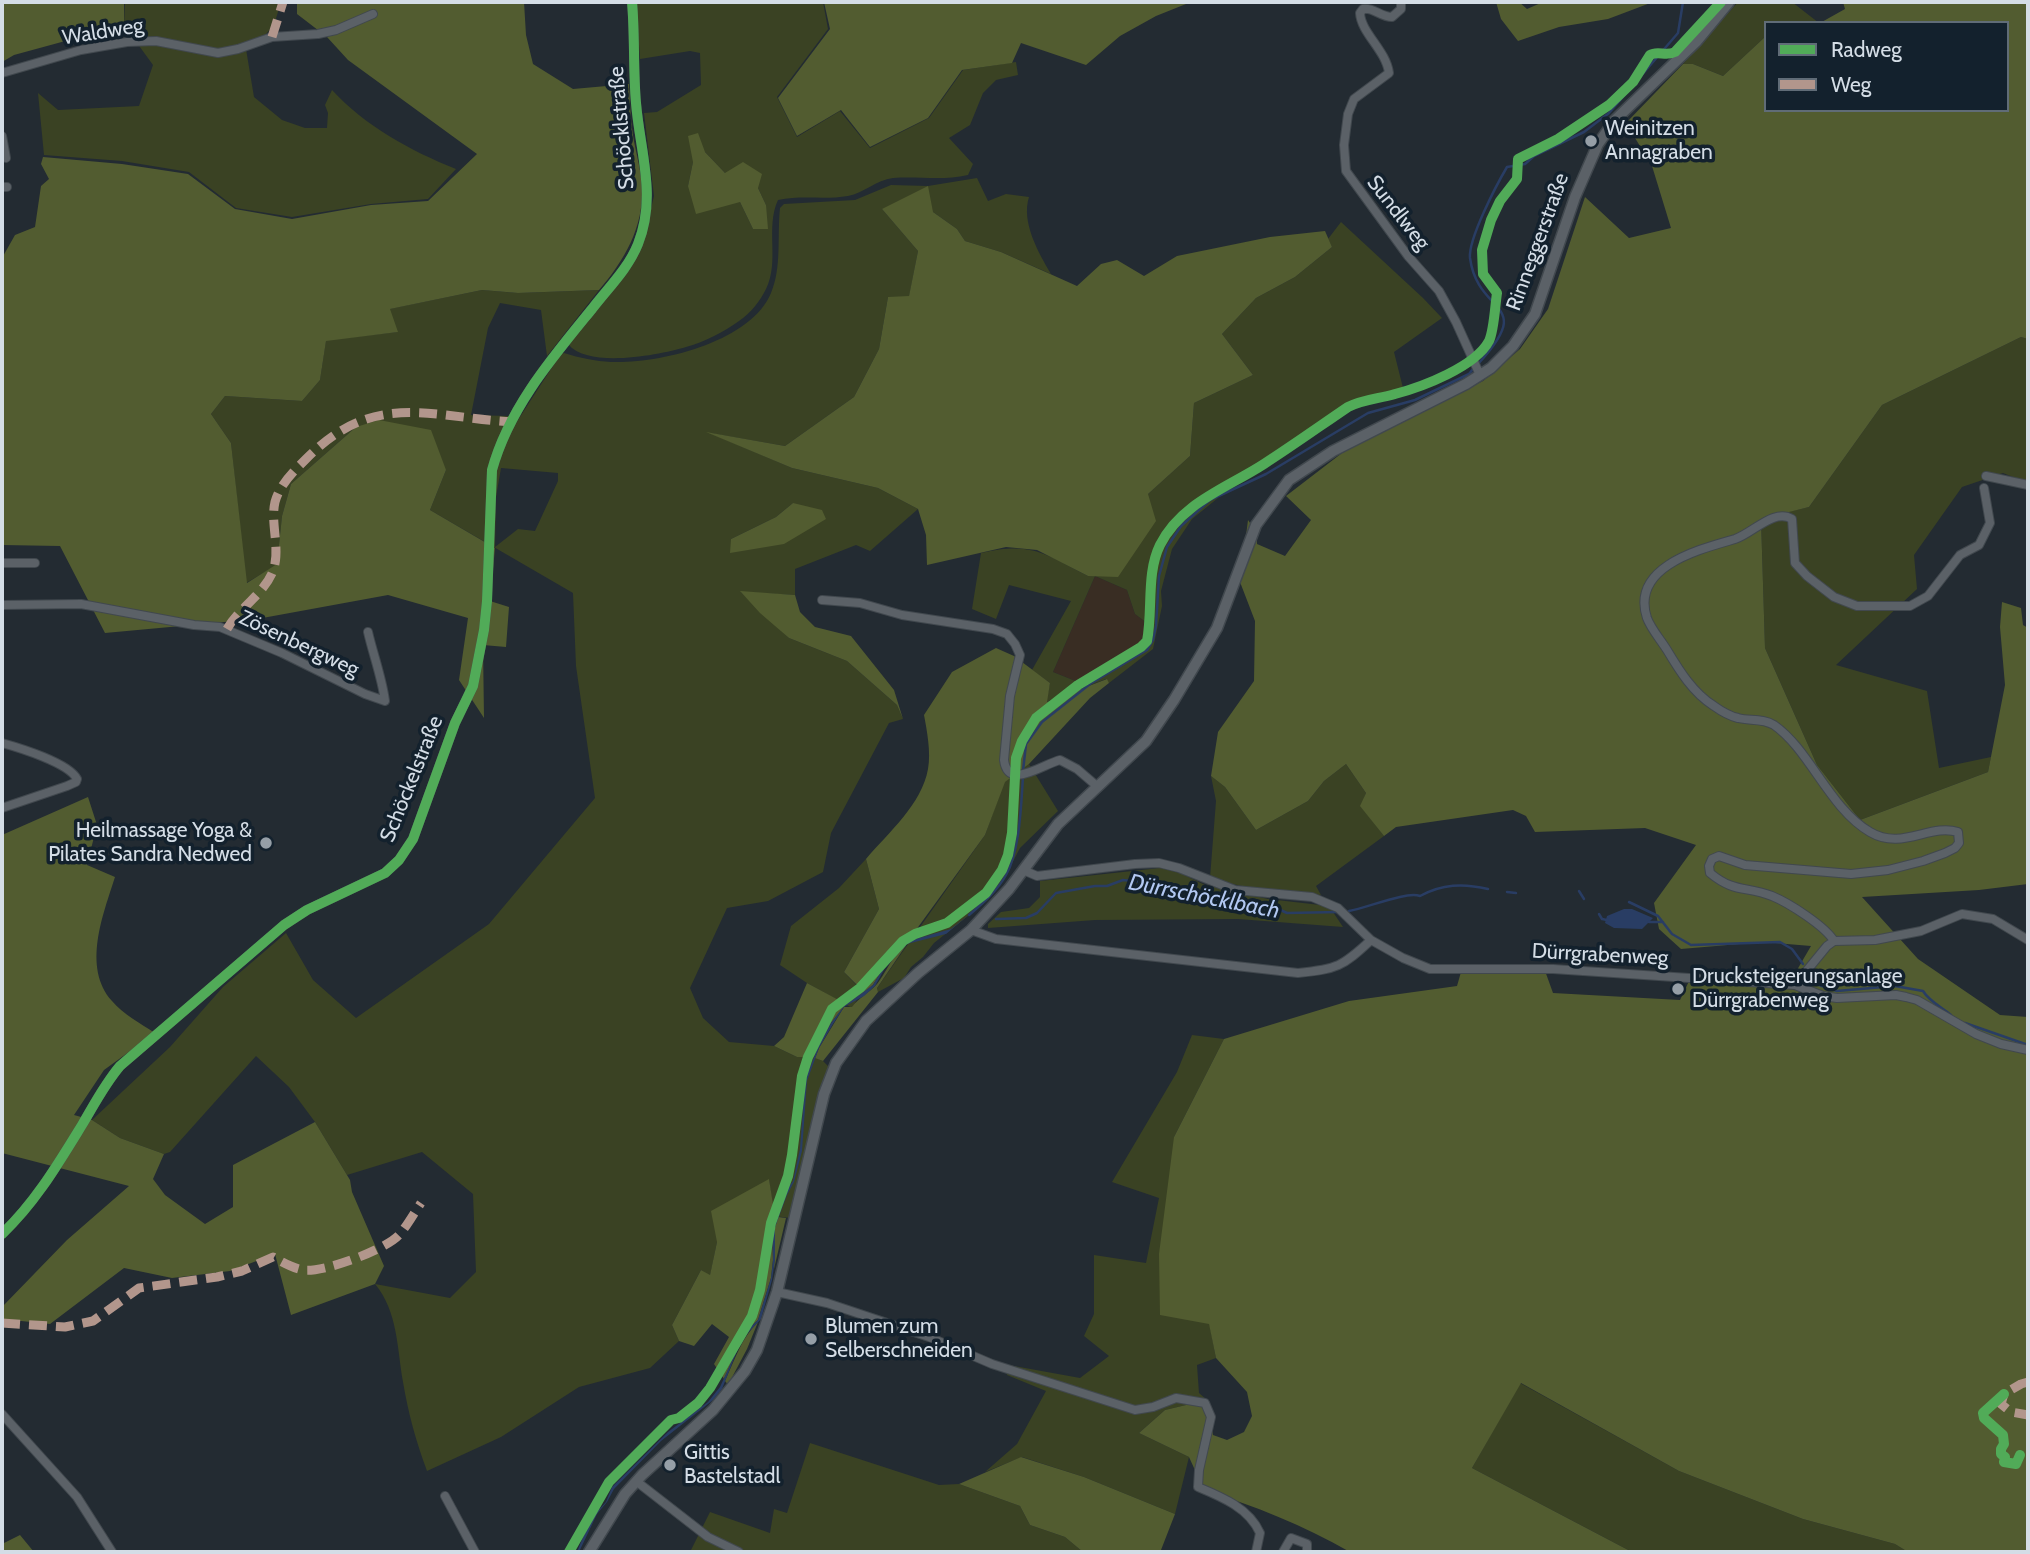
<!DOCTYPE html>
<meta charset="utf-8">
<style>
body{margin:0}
#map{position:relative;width:2030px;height:1554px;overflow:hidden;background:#232b32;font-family:Cabin,sans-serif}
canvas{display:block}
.frame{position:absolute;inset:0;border:4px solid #d4dde6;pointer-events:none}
.legend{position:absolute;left:1764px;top:21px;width:245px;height:91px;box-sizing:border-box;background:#13212d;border:2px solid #606c77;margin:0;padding:9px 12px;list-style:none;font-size:21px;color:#d4dde6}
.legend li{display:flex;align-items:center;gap:14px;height:35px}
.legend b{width:35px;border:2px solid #606c77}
</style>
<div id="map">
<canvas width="2030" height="1554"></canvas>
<div class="frame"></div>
<ul class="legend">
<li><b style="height:9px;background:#51ab58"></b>Radweg</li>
<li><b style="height:9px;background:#b2968c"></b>Weg</li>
</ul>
</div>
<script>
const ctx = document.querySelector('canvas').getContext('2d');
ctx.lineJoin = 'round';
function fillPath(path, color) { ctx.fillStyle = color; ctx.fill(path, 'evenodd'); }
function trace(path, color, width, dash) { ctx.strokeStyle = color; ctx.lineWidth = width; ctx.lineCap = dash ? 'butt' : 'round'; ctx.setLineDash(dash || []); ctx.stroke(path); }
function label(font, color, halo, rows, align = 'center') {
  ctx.font = font + ' Cabin,sans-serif'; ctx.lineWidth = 7; ctx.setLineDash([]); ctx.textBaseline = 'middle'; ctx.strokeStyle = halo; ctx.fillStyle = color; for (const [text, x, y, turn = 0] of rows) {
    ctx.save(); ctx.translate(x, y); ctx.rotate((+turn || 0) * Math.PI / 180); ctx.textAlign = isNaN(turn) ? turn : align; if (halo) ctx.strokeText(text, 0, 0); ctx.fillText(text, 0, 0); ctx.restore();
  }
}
const commercial = new Path2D(`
 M1095 576 1127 590 1135 614 1147 623 1141 644 1078 682 1053 672Z`);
const green = new Path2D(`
 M125 2H281L274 25 266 34 251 42 216 50 134 38 124 25Z
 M636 2H823L828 29 777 97 797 137 840 111 870 148 929 118 963 70 1016 62 1018 75 996 80 983 93 970 125 949 138 973 164 968 175C942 181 919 176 893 178 876 180 864 193 848 196 825 200 801 195 778 200 765 228 780 261 766 289 760 301 751 313 739 321 724 332 704 342 686 347 659 355 588 369 568 344L645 234 654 196 644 113 657 112 701 85 700 53 690 51 640 59ZM705 152 725 173 758 188 766 205 753 229 740 202 688 186 693 162Z
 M1738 2H1792L1819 23H1766V36L1723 76 1693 64H1683Z
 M137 43 165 44 186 49H246L254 97 282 120 305 128H327L328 113 325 105 332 90C365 126 411 151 456 169L428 199 371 204 292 217 236 208 189 172 122 161 44 155 38 93 58 110 139 106 153 65Z
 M977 178 988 201 1006 194 1029 197C1021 222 1038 252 1051 274L1001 252 965 241 957 229 933 212 882 209 918 251 909 297H888L879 349 854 397 785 446 710 433 792 468 878 488 918 509 870 551 856 545 795 569V595L741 592 789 638 847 661 897 705 903 719 889 723 831 833 823 872 768 901 727 908 690 988 703 1018 729 1042 774 1046 797 1057H814L823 1061 829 1067 790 1218 774 1216 769 1180 717 1242 710 1276 701 1270 672 1325 679 1341 650 1368 579 1387 501 1437 427 1471C416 1442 408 1412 403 1382 397 1348 398 1312 375 1284L450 1298 476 1272 473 1194 422 1152 347 1175 315 1122 289 1087 256 1056 170 1152 164 1154 120 1138 92 1120 170 1047 223 987 286 933 313 980 356 1018 489 924 595 798 576 666 573 593 430 510 446 470 356 427 291 484 282 516 277 565 246 583 231 443 211 414 225 396 302 401 320 380 326 340 397 332 389 309 482 290 518 293 599 290 547 356 541 310 500 303 488 328 471 415 509 416 516 423 560 355 564 353C580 358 595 361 611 362 659 364 751 342 771 293 782 267 777 236 780 208L784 204 855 200 891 185 928 186ZM501 468 558 473V481L535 531 518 529 495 547 496 497ZM793 503 784 544 731 539 776 517Z
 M1341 222 1423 298 1442 318 1394 352 1404 392 1361 400 1348 407 1274 458 1216 491 1218 498 1192 519 1172 549 1161 591 1162 606 1153 649 1109 683 1106 679 1046 702 1050 683 1032 670 1071 601 1009 585 996 619 972 609 981 553C1032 541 1045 554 1088 576H1095L1148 494 1190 456 1194 403 1253 375 1222 334 1256 298 1295 277 1332 247 1328 239ZM1095 576 1127 590 1135 614 1147 623 1141 644 1078 682 1053 672Z
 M2021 337 2028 339V483L2003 473 1962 487 1914 555 1917 589 1836 665 1927 691 1939 768 1991 757 1988 772 1860 820 1817 765 1765 648 1761 518 1809 507 1882 405Z
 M1029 764 1058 811 1020 848 1007 873 988 900 934 943 923 957 911 967 904 978 878 992 877 988 985 835 1004 782Z
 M1346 764 1366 793 1361 806 1384 836 1316 886 1321 895C1280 892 1250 890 1210 878L1216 801 1211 776 1225 787 1256 830 1308 801 1324 781Z
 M866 859 879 909 844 972 862 991 852 1008 807 983 780 965 791 926 839 888Z
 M1160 868 1180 873 1205 885 1268 899 1329 906 1343 927 1238 919 1095 920 988 928V924L1001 912 1029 908 1040 897V881Z
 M1192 1035 1224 1039 1174 1137 1216 1358 1197 1365 1199 1393 1207 1400 1165 1410 1139 1433 1189 1457 1175 1514 1084 1477 1022 1457 985 1472 1017 1444 1046 1391 1007 1375 1003 1364 1080 1378 1109 1356 1084 1336 1094 1314V1255L1146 1263 1159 1198 1112 1182 1177 1072Z
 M1520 1383 1679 1471 1803 1519 1895 1544 1908 1552H1632L1472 1468Z
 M810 1443 939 1485 959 1484 1020 1506 1030 1525 1065 1537 1083 1552H690L710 1512 770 1533 774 1509 787 1513Z`);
const forest = new Path2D(`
 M2 2H124V25L14 55 2 62Z
 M297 2H524L526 35 533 64 573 89 629 84C630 99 630 113 632 128 634 147 641 167 642 187 644 227 624 261 599 290L518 293 482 290 390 309 398 332 326 341 320 380 302 401 225 396 211 414 231 443 247 583 277 564 282 516 291 484 356 427 379 420 431 430 446 470 430 510 495 548 490 601 509 607 506 647 483 645 484 718 459 680 468 618 388 595 257 619 105 633 60 546 2 545V258L15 235 35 227 41 186 49 179 41 164 43 157 122 164 188 174 235 209 292 219 371 205 428 201 477 154 348 60 327 37 297 14Z
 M824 2H1191L1156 16 1120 36 1086 65 1021 43 1012 63 962 70 928 118 870 147 841 110 797 136 778 98 830 29Z
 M1496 2H1519L1527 9 1543 2H1653L1608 19 1559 27 1518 41 1501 19Z
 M1843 2H2028V339L2021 337 1882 405 1809 507 1761 519 1765 648 1817 765 1860 820 1988 772 2005 685 2000 627 2002 602 2021 608 2023 625 2028 628V884L1979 890 1862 897 1918 959 2000 1015 2028 1017V1552H1908L1895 1544 1803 1519 1679 1471 1521 1383 1472 1468 1632 1552H1350C1303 1525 1255 1506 1204 1490L1189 1457 1139 1433 1165 1410 1207 1400 1213 1435 1227 1440 1244 1432 1252 1416 1247 1392 1216 1358 1209 1324 1160 1315 1159 1254 1174 1137 1224 1039 1349 1001 1457 986 1461 972 1544 968 1553 993 1680 1000 1691 977 1790 982 1811 946 1763 942 1681 949 1659 929 1654 903 1696 845 1645 828 1535 832 1526 816 1513 810 1396 827 1384 836 1360 806 1366 793 1346 764 1324 781 1308 801 1256 830 1225 787 1211 776 1218 732 1254 681 1255 621 1240 582 1248 520 1257 533V544L1285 556 1311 520 1286 496 1342 453 1377 433 1483 381 1520 349 1548 309 1585 197 1629 238 1671 228 1652 166 1626 123 1683 64H1693L1723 76 1766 36V110H2007V23H1820L1845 9Z
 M698 133 705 152 725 173 743 162 762 174 758 188 766 205 768 229H753L740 202 696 214 688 186 693 162 688 136Z
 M928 186 933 212 957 229 965 241 1001 252 1077 286 1101 264 1117 260 1144 276 1177 256 1270 237 1325 231 1332 247 1295 277 1256 298 1222 334 1253 375 1194 403 1190 456 1148 494 1156 521 1118 577 1088 576 1037 550 1006 547 927 565 926 535 918 509 878 488 792 468 706 432 785 446 854 397 879 349 888 297 909 296 918 251 882 209Z
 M793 503 822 510 826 519 784 544 730 553 731 539 776 517Z
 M740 591 795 595 800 612 815 627 851 636 894 690 903 719 897 705 847 661 789 638 760 613Z
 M996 648 1014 656 1050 683 1047 702 1107 679 1109 683 1090 698 1029 764 1005 782 985 835 908 941 890 957 873 985 857 998 862 990 844 972 879 909 866 859C888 833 922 804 928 769 931 752 927 731 924 715L952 672Z
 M88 797 97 825 87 865 115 877C103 915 82 967 112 1001 123 1014 141 1024 155 1033L104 1070 74 1115 92 1120 120 1138 164 1154 153 1179 165 1195 205 1224 233 1207V1165L315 1122 350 1180 352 1192 384 1266 375 1284 291 1315 275 1254 230 1271 172 1278 124 1268 50 1324 2 1319V1307L67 1240 129 1186 2 1153V835Z
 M907 944 877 988 878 992 823 1061 815 1058 819 1048 844 1007H852C858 998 869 993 877 984 888 970 890 958 907 944Z
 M807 983 846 1004 831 1023 814 1057H797L774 1046 784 1037Z
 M769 1179 775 1217 772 1227 773 1260 771 1278 758 1320 745 1332 724 1379 714 1364 729 1337 712 1324 694 1346 679 1341 672 1325 701 1270 710 1275 717 1242 711 1211Z
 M778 1217 786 1218 774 1269 775 1228Z
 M758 1322 747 1349 728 1385 725 1381C735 1359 741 1339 758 1322Z
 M1021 1457 1084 1477 1175 1514 1161 1550 1159 1552H1083L1065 1537 1030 1525 1020 1506 959 1484Z
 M20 1535 34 1552H2V1544Z`);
const water = new Path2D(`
 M1624 909H1632L1653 918 1642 929 1614 928 1605 923 1607 916Z
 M970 914 946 934 907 944 885 968 875 986 864 996 844 1007 833 1024 819 1048 807 1081 802 1151 794 1182 787 1195 775 1227V1260L772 1280 761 1319 747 1334 739 1346 722 1389 713 1400 661 1441 614 1489 607 1502 597 1514 579 1552H577L583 1537 596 1513 606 1502 612 1487 668 1432 708 1402 720 1387 745 1332 758 1320 771 1278 773 1260 772 1227 785 1192 793 1181 800 1149 805 1080 818 1047 831 1023 844 1006 873 985 890 957 901 947 908 941 951 929Z`);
const stream = new Path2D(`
 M1478 364C1537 300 1478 317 1470 258 1468 239 1497 184 1507 167L1525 164 1534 156 1584 132 1609 113 1678 33 1683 2
 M1023 771 1026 744 1042 722 1090 684 1147 650 1153 640 1156 626 1159 576 1167 547 1181 526 1210 500 1266 474 1368 413 1415 400 1469 374 1473 369
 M1579 891 1584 899
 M1507 892 1516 893
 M1629 902 1658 916 1672 934 1691 945 1780 942 1792 949 1803 964
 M1349 911C1367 908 1406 891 1420 896 1442 884 1463 883 1488 889
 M1599 914 1602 919 1607 920
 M969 915C983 903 997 891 1006 875 1020 851 1021 805 1023 777
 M996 919 1026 918 1037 913 1056 893 1095 886H1107L1123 880 1166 885 1182 892 1211 897 1220 902 1242 905 1269 912 1276 908 1287 913 1339 912
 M1649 922H1663
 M1809 972 1819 985 1837 991 1895 986 1923 991C1929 1001 1941 1007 1951 1015
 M1965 1023 2028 1045`);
const street = new Path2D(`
 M1401 2V9L1392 17C1381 17 1373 7 1363 9L1360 13C1361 33 1386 50 1389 73L1354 99 1348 114 1344 145 1346 171 1408 256 1439 291 1456 322 1480 375
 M2 73 81 50 127 42 156 41 218 53 238 49 272 37 318 34 336 30 373 14
 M2 136 6 158
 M2 187H7
 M1986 476 2028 485
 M2 563H35
 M822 600 860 603 902 615 993 629 1007 634 1015 644 1020 655 1010 696 1004 760C1008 791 1043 764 1060 760L1077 769 1098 787
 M2 605 81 604 194 625 220 627 282 653 365 694 385 701C382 678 373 654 368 632
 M2 743C20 748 69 763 77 779L76 782 67 786 2 808
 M1023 870 1037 876 1135 864 1159 863 1179 868 1235 890 1312 897 1338 908 1371 940 1403 958 1430 969H1553L1795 985 1823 996 1837 998 1896 995 1906 997 1917 1000 1976 1034 2001 1044 2028 1050
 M971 930 996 939 1298 973C1337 969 1342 967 1371 940
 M1834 941C1825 926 1789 903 1772 896 1746 886 1734 893 1710 873L1709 866 1712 859 1719 856 1745 865 1851 874 1888 870 1923 861 1945 853 1955 848 1959 843 1958 832C1930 823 1902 851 1870 832 1829 808 1810 750 1774 725 1763 718 1749 721 1738 718 1729 716 1721 711 1714 706 1693 693 1679 670 1667 650 1661 640 1651 629 1647 618 1630 566 1701 549 1735 539 1753 533 1774 508 1792 519L1795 563 1807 576 1834 597 1857 606H1910L1928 596 1960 555 1979 545 1990 523 1984 488
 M1795 985 1827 946 1834 941 1875 940 1921 931 1962 914 1993 919 2028 940
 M2 1234C35 1203 58 1164 82 1125 94 1105 104 1085 120 1066L284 925 307 910 385 873 399 860 413 839 455 723 473 686 484 630 487 601 492 470C509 408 552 358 592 309 608 288 628 269 638 244 657 196 640 152 636 103 633 69 635 35 632 2
 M777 1292 827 1303 929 1337 992 1364 1135 1410 1153 1407 1176 1398 1205 1403 1211 1417 1199 1470 1198 1487C1222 1497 1249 1508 1260 1533L1256 1552
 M2 1414 77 1497 112 1552
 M636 1481 708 1537 739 1552
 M445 1496 475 1552
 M1283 1552 1291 1538 1307 1544V1552`);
const secondary = new Path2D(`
 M589 1552 625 1494 642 1475 713 1410 745 1371 757 1350 777 1292 824 1094 836 1063 866 1021 918 973 971 930 1009 889 1058 824 1146 741 1174 700 1217 628 1256 525 1289 480 1333 451 1466 384 1491 368 1513 346 1535 314 1575 197 1598 144 1615 120 1696 42 1729 2`);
const quiet = new Path2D(`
 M272 37 283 2
 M227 629C239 608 264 594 273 571 281 549 270 524 275 502 280 484 294 471 306 459 374 390 429 417 512 422
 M2 1323 65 1327 93 1321 139 1288 217 1277 242 1271 273 1257C282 1262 292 1268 303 1270 323 1273 385 1250 399 1235 407 1226 414 1213 421 1203
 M2028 1382 2021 1384 2004 1394 2001 1404 2011 1412 2028 1415`);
const cycleway = new Path2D(`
 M2 1234C35 1203 58 1164 82 1125 94 1105 104 1085 120 1066L284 925 307 910 385 873 399 860 413 839 455 723 473 686 484 630 487 601 492 470C509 408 552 358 592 309 608 288 628 269 638 244 657 196 640 152 636 103 633 69 635 35 632 2
 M2004 1394 1983 1413 1984 1418 2003 1435 2004 1444 2001 1449V1454L2005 1457 2004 1462 2016 1464 2020 1455
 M569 1552 609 1482 671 1420 679 1418 698 1403 710 1388 752 1316 760 1290 771 1223 788 1176 792 1155 802 1076 808 1057 832 1009 860 988 903 941 915 934 947 923 986 893 1002 870 1008 855 1012 833 1016 758 1022 741 1036 718 1078 685 1141 647 1147 641C1153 611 1146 573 1160 545 1181 503 1227 488 1264 464 1292 446 1320 426 1348 407 1364 399 1378 399 1395 394 1422 387 1475 367 1489 341 1494 331 1495 306 1497 293L1483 274 1482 250 1491 220 1500 201 1517 179 1518 159 1558 139 1609 105 1633 82 1650 55C1658 50 1666 57 1675 52L1721 2`);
const markers = [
 [1591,141,7,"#969fa7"],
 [266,843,7,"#969fa7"],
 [1678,989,7,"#969fa7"],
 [811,1339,7,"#969fa7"],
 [670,1465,7,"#969fa7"]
];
const streetNames = [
 ["Waldweg",103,32,-9],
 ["Schöcklstraße",622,128,-95],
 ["Sundlweg",1398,213,52],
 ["Rinneggerstraße",1538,242,-70],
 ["Zösenbergweg",299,644,25],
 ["Schöckelstraße",412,779,-68],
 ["Dürrgrabenweg",1600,955,3]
];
const poiNames = [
 ["Weinitzen",1605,129],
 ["Annagraben",1605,153],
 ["Heilmassage Yoga &",252,831,"right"],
 ["Pilates Sandra Nedwed",252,855,"right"],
 ["Drucksteigerungsanlage",1692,977],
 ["Dürrgrabenweg",1692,1001],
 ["Blumen zum",825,1327],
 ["Selberschneiden",825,1351],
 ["Gittis",684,1453],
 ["Bastelstadl",684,1477]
];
const waterNames = [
 ["Dürrschöcklbach",1204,897,11]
];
fillPath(commercial, '#392d23');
fillPath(green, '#3a4223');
fillPath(forest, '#525c30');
fillPath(water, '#293d64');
trace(stream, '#293d64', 2.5);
trace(street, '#41484e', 10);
trace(secondary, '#41484e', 13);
trace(street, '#5b6167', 8);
trace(secondary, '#5b6167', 10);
trace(quiet, '#b2968c', 9, [18, 9]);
trace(cycleway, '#51ab58', 10);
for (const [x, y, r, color] of markers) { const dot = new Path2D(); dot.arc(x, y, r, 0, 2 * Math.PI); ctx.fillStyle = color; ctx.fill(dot); trace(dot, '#13212d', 2.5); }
label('21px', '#d4dde6', '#13212d', streetNames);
label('21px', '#d4dde6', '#13212d', poiNames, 'left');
label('italic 23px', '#b2c8f2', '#13212d', waterNames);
</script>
